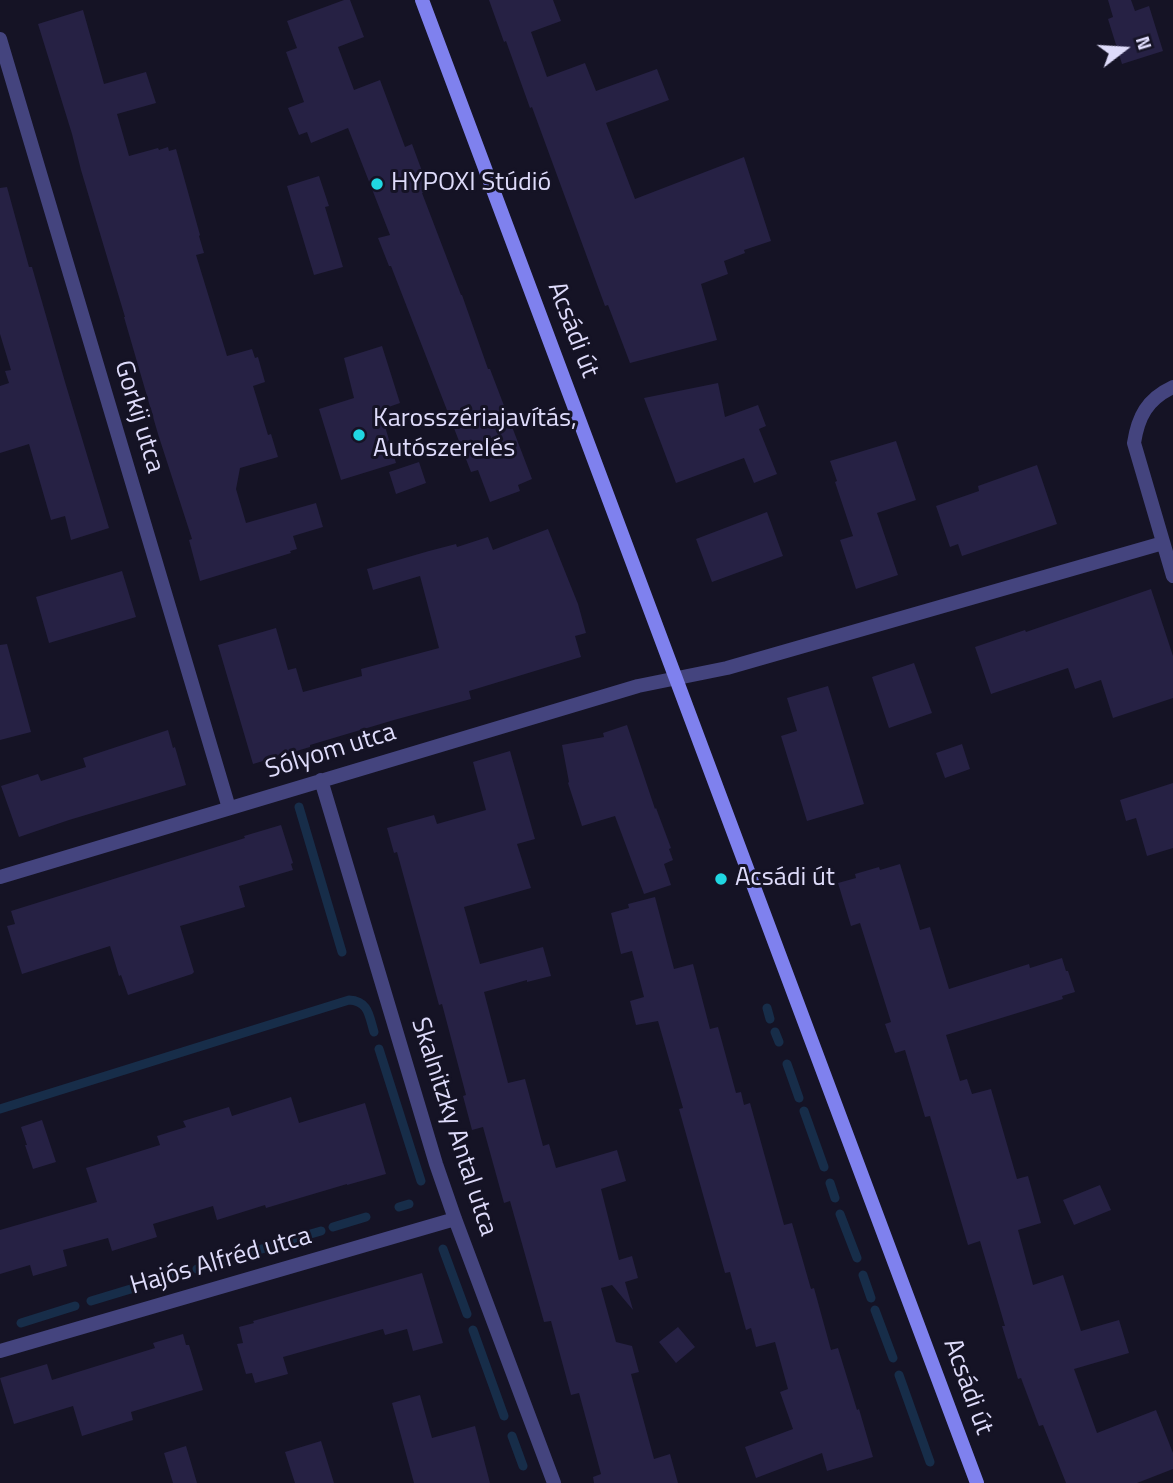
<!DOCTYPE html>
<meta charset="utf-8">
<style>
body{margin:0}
#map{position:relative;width:1173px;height:1483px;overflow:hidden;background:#151325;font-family:"Titillium Web",sans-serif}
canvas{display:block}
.north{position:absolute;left:1089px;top:14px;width:70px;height:70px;-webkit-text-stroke:5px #151325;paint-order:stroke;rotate:73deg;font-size:19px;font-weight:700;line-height:28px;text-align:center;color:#dedbfa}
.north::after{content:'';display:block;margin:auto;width:24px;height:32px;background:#dedbfa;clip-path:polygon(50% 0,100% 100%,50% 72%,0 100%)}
</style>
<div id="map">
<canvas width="1173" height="1483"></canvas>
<div class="north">N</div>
</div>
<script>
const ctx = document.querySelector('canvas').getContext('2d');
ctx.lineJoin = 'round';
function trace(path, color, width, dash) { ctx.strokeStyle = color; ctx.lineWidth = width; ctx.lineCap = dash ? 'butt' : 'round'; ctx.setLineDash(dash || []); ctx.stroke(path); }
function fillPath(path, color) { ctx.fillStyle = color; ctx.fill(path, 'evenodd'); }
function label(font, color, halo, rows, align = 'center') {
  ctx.font = font + ' "Titillium Web",sans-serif'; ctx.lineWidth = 6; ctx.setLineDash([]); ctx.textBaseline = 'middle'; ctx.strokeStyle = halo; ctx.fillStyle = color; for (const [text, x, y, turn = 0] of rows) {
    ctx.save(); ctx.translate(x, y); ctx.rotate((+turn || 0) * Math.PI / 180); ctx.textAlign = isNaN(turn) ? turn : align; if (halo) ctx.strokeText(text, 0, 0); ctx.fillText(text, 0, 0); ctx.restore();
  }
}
const stream = new Path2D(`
 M299 807 342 952
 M767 1008 770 1019
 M775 1032 779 1042
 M379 1049 421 1181
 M787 1064 799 1098
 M0 1109 349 1000C369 1001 369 1016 374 1032
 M804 1111 824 1167
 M830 1183 835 1198
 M399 1207 409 1204
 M840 1214 857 1258
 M333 1227 366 1217
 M283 1242 321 1231
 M443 1249 467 1314
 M248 1253 272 1246
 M197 1269 227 1260
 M863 1275 871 1298
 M162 1279 179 1274
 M91 1301 134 1288
 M875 1310 893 1358
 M21 1323 75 1306
 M473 1330 504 1416
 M899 1375 930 1462
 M512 1436 523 1466`);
const building = new Path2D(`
 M344 0H350L364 37 338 47 354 90 380 80 405 147 412 144 429 190 422 193 461 295H462L488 369H490L532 479 518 485 520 491 490 502 478 470 471 472 391 266H389L378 238 390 235 348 128 311 143 307 132 299 135 288 108 304 102 286 52 297 48 287 21Z
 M489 0H553L561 21 531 32 547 77 585 63 596 91 657 69 669 100 606 123 635 199 744 157 771 241 744 250 745 253 724 261 728 274 701 284 717 340 630 363 608 305 605 306 532 107 530 108 506 41 504 42Z
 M1108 0H1131L1135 11 1149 6 1163 51 1122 64 1108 19 1113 17Z
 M83 10 104 84 146 72 156 103 117 114 129 156 158 148 159 150 168 147 169 151 176 149 200 235 199 236 204 253 196 255 227 356 252 349 255 358 258 357 265 382 253 386 268 435 271 434 278 457 240 468 236 489 246 523 316 503 323 527 293 536 297 549 290 551 291 553 200 581 189 540 192 539 158 434 124 317H125L81 170 72 134 38 24Z
 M319 176 329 206 325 207 343 267 314 275 287 186Z
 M7 187 29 267H32L65 382 109 528 71 540 65 516 51 520 29 444 0 453V386L9 383 5 371 11 370 0 334V188Z
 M382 346 400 403 380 410 396 463 341 480 319 409 354 398 344 358Z
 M718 383 725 417 758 405 766 426 759 429 777 474 754 483 744 458 676 483 644 398Z
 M896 441 916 500 877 513 898 575 856 589 840 540 853 536 835 482 837 481 830 461Z
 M419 462 426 483 396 494 389 472Z
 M1037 465 1057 524 962 556 958 544 950 547 936 506 979 491 978 486Z
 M767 512 783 556 712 582 696 539Z
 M548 529 578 604 586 633 575 636 581 657 469 691 471 699 394 720 310 745V747L253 764 218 645 276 628 288 670 296 668 303 692 362 676 361 669 439 648 420 576 373 590 367 569 429 551 456 544 457 547 488 537 493 550Z
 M122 571 136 617 49 643 36 597Z
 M1151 589 1173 656V698L1113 718 1101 680 1075 689 1068 668 991 694 975 647 1025 630 1026 632Z
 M7 644 31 732 0 740V645Z
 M914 663 932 713 889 728 872 677Z
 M828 686 864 804 807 821 781 736 797 731 787 698Z
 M627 725 655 809 656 808 671 848 669 849 673 860 664 864 671 885 644 894 615 816 582 826 568 783 569 782 562 745 604 737 603 733Z
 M168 730 173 748 175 747 186 785 69 820 19 837 1 786 38 774 41 781 86 767 83 758Z
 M962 744 970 769 945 778 936 753Z
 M510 751 535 839 517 844 531 888 464 907 480 964 543 947 551 976 527 982V980L484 992 508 1083 525 1079 543 1146 549 1144 556 1168 617 1150 626 1181 601 1189 619 1260 632 1256 638 1278 625 1282 633 1310 612 1285 601 1288 616 1342 632 1346 639 1372 631 1374 654 1459 670 1454 678 1483H594L593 1477 601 1474 579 1393 571 1395 551 1321 544 1322 510 1201 504 1203 483 1127 472 1130 463 1096 466 1095 442 1004 439 1005 397 852 394 853 387 828 434 815 437 824 486 810 473 762Z
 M1173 783V848L1147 856 1136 818 1126 821 1120 800Z
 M281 825 293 863 291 864 293 870 239 886 245 907 180 926 194 972 192 974 128 995 121 975 119 976 110 946 22 974 7 926 15 924 11 911 245 838 244 836Z
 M900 864 920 930 930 927 949 989 1029 964 1030 968 1062 958 1066 971H1068L1075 992 1062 996 1063 999 946 1035 960 1081 967 1079 972 1094 991 1089 1017 1179 1028 1176 1041 1223 1018 1230 1033 1285 1063 1275 1081 1331 1119 1320 1129 1353 1074 1369 1097 1433 1156 1410 1173 1453V1469L1137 1483H1066L1043 1425 1039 1426 1021 1378 1018 1379 1002 1326H1005L980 1241 968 1245 930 1116 925 1117 905 1050 895 1053 885 1024 891 1022 860 923 851 926 838 883 856 878 855 874 879 867 880 870Z
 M655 897 674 969 693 964 710 1029 718 1027 736 1093 741 1092 744 1105 750 1103 784 1225 792 1223 811 1289 814 1288 831 1350 838 1348 857 1410 859 1409 873 1457 827 1471 822 1453 756 1478 745 1447 793 1429 780 1392 788 1389 775 1342 756 1347 751 1328 746 1330 730 1272 725 1273 679 1109 683 1108 658 1021 636 1025 630 1001 644 997 632 951 621 954 611 913 629 908 628 904Z
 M291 1097 299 1123 365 1103 386 1174 347 1185V1184L266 1208 265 1205 217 1220 213 1206 153 1224 157 1237 112 1251 108 1238 63 1250 67 1266 33 1276 30 1265 0 1274V1230L97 1202 86 1168 160 1145 157 1136 186 1127 183 1121 229 1107 232 1116Z
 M42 1120 56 1162 33 1169 25 1145H27L21 1127Z
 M1100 1185 1111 1210 1074 1225 1063 1200Z
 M422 1273 443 1343 413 1351 407 1329 385 1335 383 1329 283 1357 288 1374 255 1383 252 1373 246 1374 237 1344 243 1343 239 1327 254 1323 253 1321Z
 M678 1327 695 1347 676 1363 659 1342Z
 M183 1334 186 1345H189L203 1390 131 1412 133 1420 82 1436 73 1406 14 1424 0 1378 47 1364 52 1380 155 1348 153 1343Z
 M420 1395 432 1438 475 1426 490 1483H414L392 1403Z
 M321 1441 334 1483H295L285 1452Z
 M186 1446 197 1483H173L164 1453Z`);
const minor = new Path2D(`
 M0 39 229 808
 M1173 387C1147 399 1138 417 1134 443L1173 576
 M321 780 436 1164 455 1219 554 1483
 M0 877 638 686 727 668 1163 543
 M0 1351 455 1219`);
const secondary = new Path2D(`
 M422 0 977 1483`);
const markers = [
 [377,184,7,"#20d7e2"],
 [359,435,7,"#20d7e2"],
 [721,879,7,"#20d7e2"]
];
const poiNames = [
 ["HYPOXI Stúdió",391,184],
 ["Karosszériajavítás,",373,420],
 ["Autószerelés",373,450],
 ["Acsádi út",735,879]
];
const streetNames = [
 ["Acsádi út",572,330,69],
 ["Gorkij utca",138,417,73],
 ["Sólyom utca",331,752,-17],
 ["Skalnitzky Antal utca",453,1127,72],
 ["Hajós Alfréd utca",221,1262,-16],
 ["Acsádi út",967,1387,70]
];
trace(stream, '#172d49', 9);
fillPath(building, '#262144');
trace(minor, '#44447e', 14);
trace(secondary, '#7f81ee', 14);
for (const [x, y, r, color] of markers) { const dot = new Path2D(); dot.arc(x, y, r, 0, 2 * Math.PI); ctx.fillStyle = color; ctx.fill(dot); trace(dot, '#151325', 2.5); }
label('26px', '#dedbfa', '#151325', poiNames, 'left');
label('26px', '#dedbfa', '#151325', streetNames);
</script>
